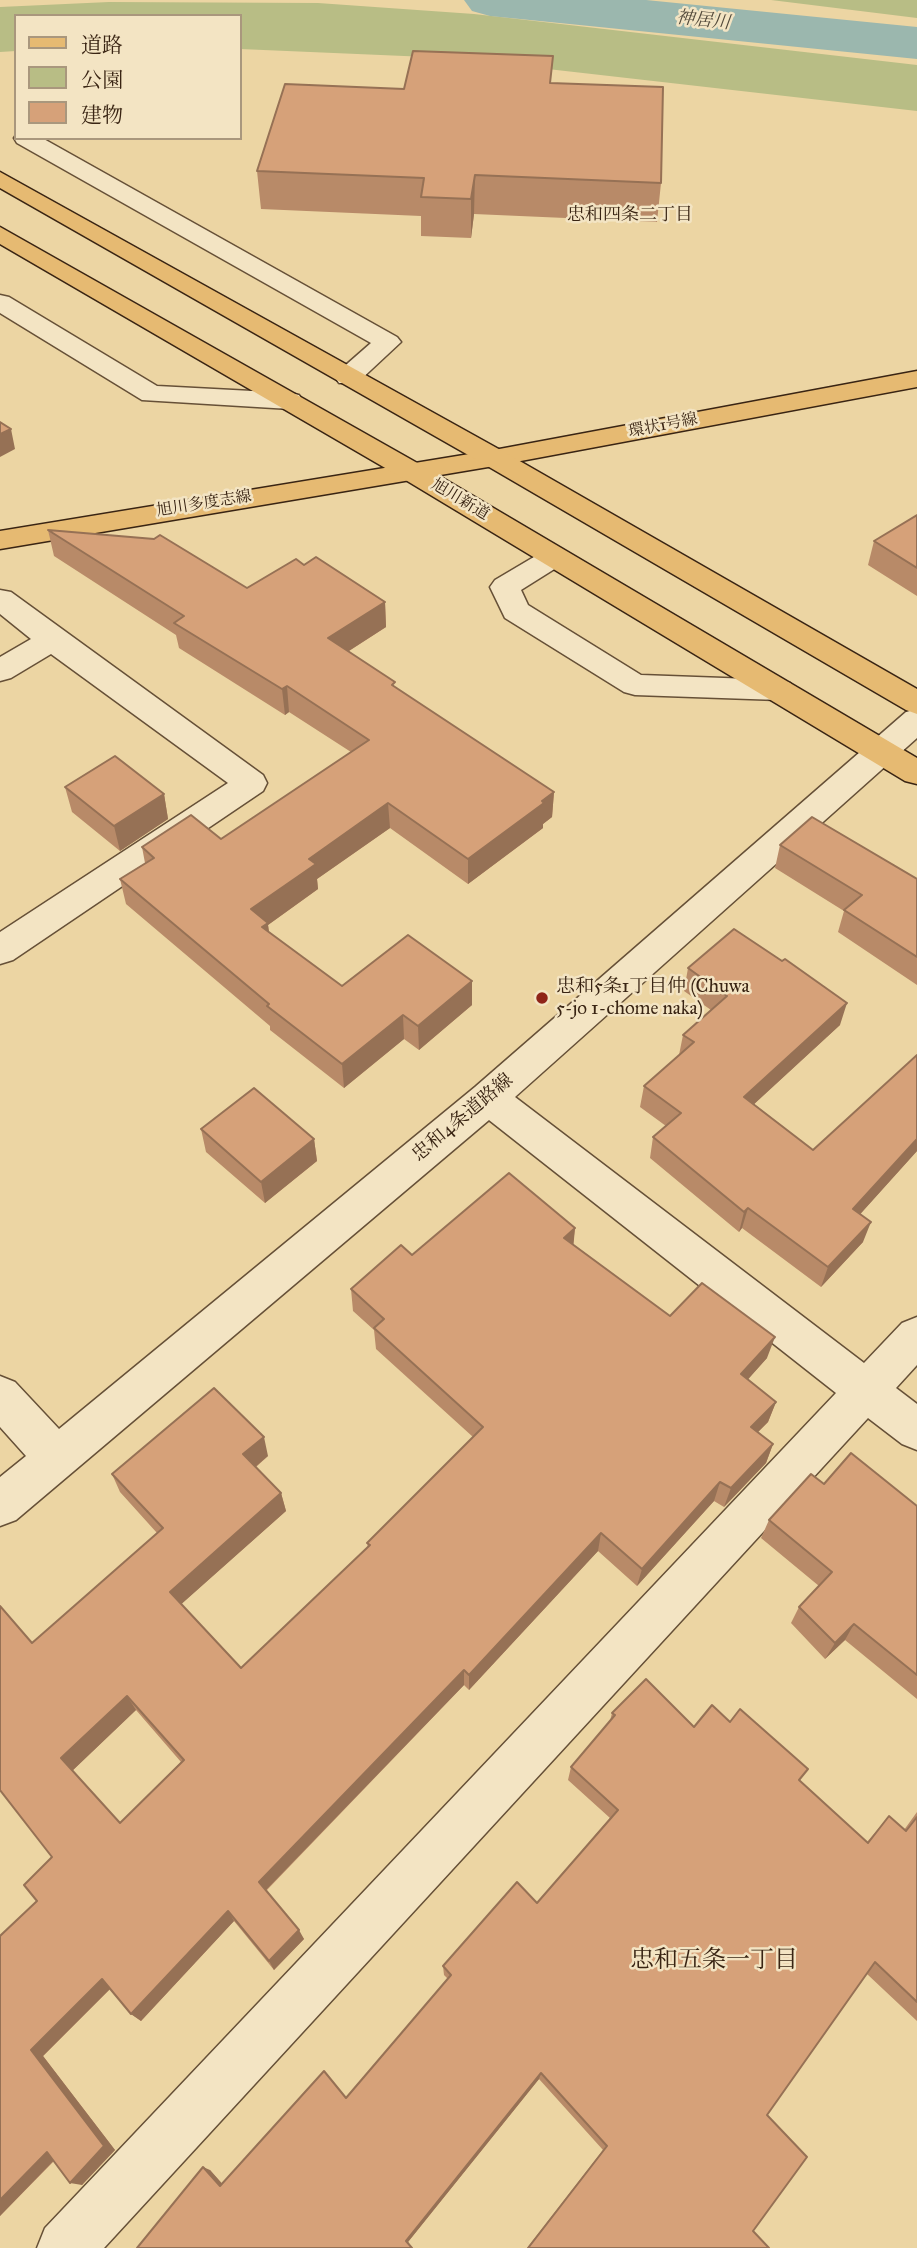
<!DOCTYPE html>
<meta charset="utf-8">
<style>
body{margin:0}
#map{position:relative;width:917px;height:2248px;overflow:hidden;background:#ecd5a3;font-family:"IM FELL Great Primer","Noto Serif JP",serif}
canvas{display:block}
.legend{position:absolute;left:14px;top:14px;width:228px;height:126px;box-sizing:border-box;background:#f3e4c3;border:2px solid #a9977d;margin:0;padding:9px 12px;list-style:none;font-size:21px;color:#392413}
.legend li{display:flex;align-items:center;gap:14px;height:35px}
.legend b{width:35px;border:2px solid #a9977d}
</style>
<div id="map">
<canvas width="917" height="2248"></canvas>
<ul class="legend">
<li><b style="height:9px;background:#e6ba72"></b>道路</li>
<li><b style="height:19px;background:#b8bd85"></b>公園</li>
<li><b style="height:19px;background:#d6a179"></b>建物</li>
</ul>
</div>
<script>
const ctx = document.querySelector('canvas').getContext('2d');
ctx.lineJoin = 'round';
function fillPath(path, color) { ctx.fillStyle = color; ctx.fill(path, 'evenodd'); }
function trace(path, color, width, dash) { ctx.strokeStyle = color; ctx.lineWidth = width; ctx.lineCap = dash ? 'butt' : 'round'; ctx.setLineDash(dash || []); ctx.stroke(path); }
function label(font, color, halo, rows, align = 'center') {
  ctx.font = font + ' "IM FELL Great Primer","Noto Serif JP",serif'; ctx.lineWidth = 5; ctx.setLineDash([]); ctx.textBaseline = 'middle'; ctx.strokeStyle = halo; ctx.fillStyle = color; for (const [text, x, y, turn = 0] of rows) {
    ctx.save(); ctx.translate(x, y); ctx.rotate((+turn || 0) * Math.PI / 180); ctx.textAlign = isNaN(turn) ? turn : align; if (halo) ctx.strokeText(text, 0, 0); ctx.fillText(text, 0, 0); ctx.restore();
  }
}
const green = new Path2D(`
 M771 0H917V18Z
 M109 2 318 3 474 14 917 65V111L451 58 240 49V16H16V51L0 52V7Z`);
const river = new Path2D(`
 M464 0H646L917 27V59L490 16 472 11Z`);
const minor = new Path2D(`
 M16 135V138H42L397 337 401 342 357 383H339L335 377 339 371 371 343 17 143 14 138Z
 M0 295 9 297 157 386 290 393 299 395 303 401 299 407 290 409 142 400 0 313Z
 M554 548 564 551 569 557 564 563 521 590 528 605 641 675 779 680 790 683 795 690 790 697 779 700 635 695 624 692 505 618 490 587 495 580 544 551Z
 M0 590 11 592 263 775 267 783 263 791 13 960 0 964V932L228 783 51 654 11 678 0 681V657L31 639 0 614Z
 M917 709V738L515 1097 864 1363 902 1323 917 1317V1365L896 1388 917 1404V1450L902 1444 868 1418 104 2248H37L45 2228 836 1393 489 1120 16 1520 0 1526V1477L26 1456 0 1427V1376L15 1382 59 1429 475 1087 906 712Z`);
const major = new Path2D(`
 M917 371V387L494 466 0 549V531L494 450Z`);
const highway = new Path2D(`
 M0 172 504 452 917 689V714L906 710 484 464 0 188Z
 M0 227 419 464 917 758V784L905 781 399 476 0 244Z`);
const wall = new Path2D(`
 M552 83 661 183 657 222 474 214 471 238 421 236V216L261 209 257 171 404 89Z
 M917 515V596L868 565 874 541Z
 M48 530 247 588 304 565 385 602 386 627 349 651 396 688 554 792 552 817 543 824V828L468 884 390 828 317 879 318 889 268 925 269 932 342 986 472 981V1005L419 1050 404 1039 344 1088 270 1030V1026L126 904 120 879 145 863 142 847 221 839 351 752 289 712 285 715 179 648 176 635 54 556Z
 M65 787 164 794 168 819 120 851 72 812Z
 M780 845 917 879V985L838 932 844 911 775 868Z
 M688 968 840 1025 754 1104 813 1150 917 1055V1151L860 1214 863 1242 821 1287 742 1228 739 1232 650 1158 653 1137 666 1126 640 1107 644 1086 679 1055 683 1035 711 1010 684 991Z
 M201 1129 314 1139 317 1161 265 1203 206 1152Z
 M575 1228 573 1244 670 1316 767 1358 748 1379 776 1402 768 1422 758 1432 773 1444 766 1463 724 1507 714 1501 637 1586 598 1551 469 1690 464 1685 266 1891 304 1939 274 1970 234 1921 141 2021 131 2014 110 1989 43 2056 115 2150 82 2185 54 2161 0 2216V1936L37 1901 52 1857 32 1643 157 1533 120 1492 112 1474 268 1456 256 1467 281 1493 286 1511 181 1604 241 1668 368 1548 367 1543 473 1437 376 1349 374 1330 353 1311 351 1289 412 1255ZM136 1710 181 1762 120 1823 72 1771Z
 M824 1484 917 1506V1699L845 1640 825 1659 791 1623 799 1607 819 1586 761 1538 769 1520Z
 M612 1713 694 1727 730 1722 808 1769 799 1781 867 1842 889 1816 904 1830 917 1812V2021L867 1974 767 2115 753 2231 769 2248H527L603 2150 539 2079 408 2242 137 2248 210 2170 222 2184 346 2098 448 1979 444 1975 443 1966 537 1903 610 1818 568 1780 571 1767 610 1721Z`);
const shadedWall = new Path2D(`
 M475 175 474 214 471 238V199Z
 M11 429 15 449 0 457V434Z
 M385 602 386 627 330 663 328 638Z
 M287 686 289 712 285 715 282 689Z
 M554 792 552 817 543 824V828L468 884V859Z
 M164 794 168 819 120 851 114 826Z
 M388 803 390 828 317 879 318 889 268 925 271 947 251 909 309 859Z
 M472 981V1005L419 1050 418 1026Z
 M847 1003 840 1025 739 1118 744 1097Z
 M403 1015 404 1039 344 1088 342 1064Z
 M314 1139 317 1161 265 1203 261 1182Z
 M917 1139V1151L846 1230 853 1209Z
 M748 1208 742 1228 739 1232 744 1212Z
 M871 1222 863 1242 821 1287 828 1267Z
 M575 1228 573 1250 564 1238Z
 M775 1337 767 1358 735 1394 741 1374Z
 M776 1402 768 1422 744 1446 751 1427Z
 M264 1437 268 1456 248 1473 243 1454Z
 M773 1444 766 1463 724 1507 731 1488Z
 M720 1482 714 1501 637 1586 642 1569Z
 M281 1493 286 1511 177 1608 170 1592Z
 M601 1533 598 1551 469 1690V1675Z
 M854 1624 845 1640 825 1659 835 1643Z
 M464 1670V1685L264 1892 259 1882Z
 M127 1696 136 1710 71 1772 61 1758Z
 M228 1911 234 1921 141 2021 131 2014Z
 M299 1930 304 1939 274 1970 269 1961Z
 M102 1979 112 1987 43 2056 115 2150 82 2185 70 2183 31 2050Z
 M541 2073 539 2079 408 2242 412 2248 406 2241Z
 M47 2152 59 2155 0 2216V2200Z
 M203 2167 210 2170 227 2189 220 2186Z`);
const building = new Path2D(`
 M413 51 553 56 550 83 663 87 661 183 475 175 471 199 421 197 424 178 257 171 285 84 404 89Z
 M0 422 11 429 0 434Z
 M917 515V568L874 541Z
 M48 530 154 539 160 535 247 588 296 559 304 565 316 557 385 602 328 638 395 682 392 685 554 792 542 801 544 803 468 859 388 803 309 859 316 864 251 909 268 923 262 927 342 986 408 935 472 981 418 1026 403 1015 342 1064 267 1006 269 1004 120 879 154 858 142 847 191 815 221 839 369 740 287 686 282 689 174 623 184 616Z
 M115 756 164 794 114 826 65 787Z
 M812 817 917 879V957L844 910 862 895 780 845Z
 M734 929 782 961 785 959 847 1003 744 1097 813 1150 917 1055V1139L853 1209 871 1222 828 1267 748 1208 744 1212 653 1137 681 1113 644 1086 694 1042 683 1035 727 996 688 968Z
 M254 1088 314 1139 261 1182 201 1129Z
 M509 1173 575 1228 564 1238 670 1316 702 1283 775 1337 741 1374 776 1402 751 1427 773 1444 731 1488 720 1482 642 1569 601 1533 469 1675 464 1670 259 1882 299 1930 269 1961 228 1911 131 2014 102 1979 31 2050 104 2146 70 2183 47 2152 0 2200V1936L37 1901 24 1885 52 1857 0 1790V1606L32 1643 163 1528 112 1474 214 1388 264 1437 243 1454 281 1493 170 1592 241 1668 370 1545 367 1543 483 1427 374 1328 384 1319 351 1289 401 1245 412 1255ZM127 1696 184 1760 120 1823 61 1758Z
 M851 1453 917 1506V1675L854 1624 835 1643 799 1607 832 1572 769 1520 811 1474 824 1484Z
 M646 1679 694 1727 712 1705 730 1722 740 1709 808 1769 799 1780 868 1843 889 1816 906 1831 917 1817V2002L875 1962 767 2115 807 2157 753 2231 769 2248H528L607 2146 541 2073 406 2241 412 2248H137L203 2167 220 2186 324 2071 346 2098 451 1975 443 1966 517 1882 537 1903 618 1810 571 1767 615 1715 612 1713Z`);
const markers = [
 [542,998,7,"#8f2418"]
];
const farStreetnames = [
 ["環状1号線",663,426,-11],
 ["旭川新道",460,500,31],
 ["旭川多度志線",204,504,-9]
];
const farWaternames = [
 ["神居川",703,21,6]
];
const farNeighbourhoodnames = [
 ["忠和四条二丁目",630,216]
];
const poiNames = [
 ["忠和5条1丁目仲 (Chuwa",556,987],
 ["5-jo 1-chome naka)",556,1009]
];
const streetNames = [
 ["忠和4条道路線",463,1118,-40]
];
const nearNeighbourhoodnames = [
 ["忠和五条一丁目",714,1961]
];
fillPath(green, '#b8bd85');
fillPath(river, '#9bb7ae');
trace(minor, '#665037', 3);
trace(major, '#392413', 3);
trace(highway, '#392413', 3);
fillPath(minor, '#f3e4c3');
fillPath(major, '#e6ba72');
fillPath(highway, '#e6ba72');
fillPath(wall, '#b88a68');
fillPath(shadedWall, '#967155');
fillPath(building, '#d6a179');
trace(building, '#967155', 2);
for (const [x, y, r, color] of markers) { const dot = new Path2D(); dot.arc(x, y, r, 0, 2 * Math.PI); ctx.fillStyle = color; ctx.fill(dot); trace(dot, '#f3e4c3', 2.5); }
label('16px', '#392413', '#f3e4c3', farStreetnames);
label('italic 18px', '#52493a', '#f3e4c3', farWaternames);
label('18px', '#392413', '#f3e4c3', farNeighbourhoodnames);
label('19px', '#392413', '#f3e4c3', poiNames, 'left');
label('19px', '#392413', '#f3e4c3', streetNames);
label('24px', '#392413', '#f3e4c3', nearNeighbourhoodnames);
</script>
